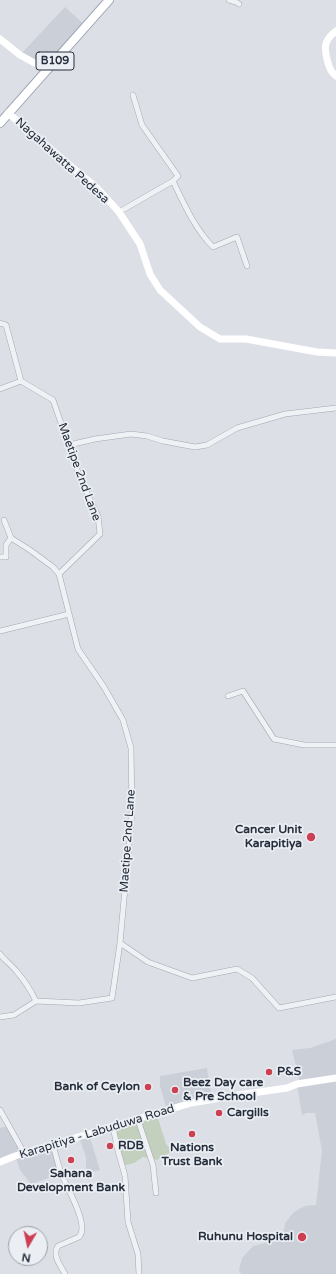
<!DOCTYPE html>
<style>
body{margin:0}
#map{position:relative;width:336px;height:1274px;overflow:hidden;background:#dce0e6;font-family:"Varela Round",sans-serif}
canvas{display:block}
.north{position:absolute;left:8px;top:1226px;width:40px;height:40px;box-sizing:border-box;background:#ebeff4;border:1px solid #9ca2aa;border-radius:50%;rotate:189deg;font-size:11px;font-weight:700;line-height:16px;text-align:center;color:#262e3c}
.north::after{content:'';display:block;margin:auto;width:14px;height:18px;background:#cd3f52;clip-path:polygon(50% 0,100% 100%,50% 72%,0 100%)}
</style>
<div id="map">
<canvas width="336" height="1274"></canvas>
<div class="north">N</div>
</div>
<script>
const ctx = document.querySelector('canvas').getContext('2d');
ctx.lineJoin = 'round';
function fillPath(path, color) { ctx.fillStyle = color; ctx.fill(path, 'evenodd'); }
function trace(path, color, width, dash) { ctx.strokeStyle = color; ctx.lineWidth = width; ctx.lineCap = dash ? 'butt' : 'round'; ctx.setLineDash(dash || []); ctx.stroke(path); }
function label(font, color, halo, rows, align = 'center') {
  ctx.font = font + ' "Varela Round",sans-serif'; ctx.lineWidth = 3.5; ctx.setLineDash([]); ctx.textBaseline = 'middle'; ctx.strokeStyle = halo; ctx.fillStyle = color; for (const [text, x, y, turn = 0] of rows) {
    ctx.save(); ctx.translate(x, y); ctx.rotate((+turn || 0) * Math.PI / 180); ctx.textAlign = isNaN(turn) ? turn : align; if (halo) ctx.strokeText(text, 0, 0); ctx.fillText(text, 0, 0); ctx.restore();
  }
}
const built = new Path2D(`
 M65 7 86 26 47 70 20 55Z
 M336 1039V1274H241L239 1270 242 1258 253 1246 270 1242 283 1240 285 1223 294 1212 305 1206 316 1205 322 1151 315 1113H307L302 1115 297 1084 300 1083 292 1050 310 1048Z
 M207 1068 212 1099 167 1110 160 1086V1076Z
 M10 1126 25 1153 53 1145 61 1174 31 1184 20 1170 15 1156 0 1162V1128Z
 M89 1134 100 1170 92 1172 86 1168V1157L79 1137Z`);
const green = new Path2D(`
 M157 1115 166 1144 172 1151 157 1160 143 1157 134 1163 122 1166 113 1127Z`);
const street = new Path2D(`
 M229 0 236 2 239 4
 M173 181C184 204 195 229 213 247L237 237 247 266
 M119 212 173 181 178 176 142 125 133 95
 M0 323 6 325 21 381 53 400 81 481 98 516 100 534 59 574 78 649 104 687 123 720 131 748 132 812 120 943 112 998 79 1003 36 1001 14 1015 0 1017
 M0 389 21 381
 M69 445 95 439 131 434 147 436 163 441 195 447 207 445 237 428 285 414 336 408
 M4 520 11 538 30 550 53 567 59 574
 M0 557H6V545L11 538
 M0 631 69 614
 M228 696 243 691 274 739 304 745H336
 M120 943 148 962 192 978 237 969 252 978 279 1008 336 997
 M0 954C5 961 12 965 17 972 25 981 31 991 36 1001
 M0 1110 24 1153
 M138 1120 153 1165 156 1193
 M113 1127 118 1151 125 1176 128 1222 138 1254 139 1274
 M53 1145C56 1155 58 1166 62 1175 67 1188 90 1226 79 1237L58 1246C52 1255 60 1265 65 1274`);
const secondary = new Path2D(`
 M336 31C323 41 324 48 328 63 330 69 331 72 336 76
 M0 39 20 55 47 70
 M8 113 99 190 119 212 140 244 150 274 160 290 200 327 220 339H246L317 352 336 353
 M0 1162 15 1156 191 1103 238 1095 287 1088 297 1084 336 1078`);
const primary = new Path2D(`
 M0 123 109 0`);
const markers = [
 [311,837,5,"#cd3f52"],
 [269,1072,4,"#cd3f52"],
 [148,1087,4,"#cd3f52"],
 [175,1090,4,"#cd3f52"],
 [219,1113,4,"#cd3f52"],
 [192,1134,4,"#cd3f52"],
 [110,1146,4,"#cd3f52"],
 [71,1160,4,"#cd3f52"],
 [302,1237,5,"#cd3f52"]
];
const shields = [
 [55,61,38]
];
const shieldNames = [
 ["B109",55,61]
];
const streetNames = [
 ["Nagahawatta Pedesa",62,161,42],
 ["Maetipe 2nd Lane",79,472,70],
 ["Maetipe 2nd Lane",128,841,-86],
 ["Karapitiya - Labuduwa Road",97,1132,-17]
];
const poiNames = [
 ["Cancer Unit",302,830,"right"],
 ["Karapitiya",302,844,"right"],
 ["P&S",277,1072],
 ["Beez Day care",183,1083],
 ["& Pre School",183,1097],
 ["Bank of Ceylon",140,1087,"right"],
 ["Cargills",227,1113],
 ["RDB",118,1146],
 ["Nations",192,1148,"center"],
 ["Trust Bank",192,1162,"center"],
 ["Sahana",71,1174,"center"],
 ["Development Bank",71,1188,"center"],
 ["Ruhunu Hospital",293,1237,"right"]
];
fillPath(built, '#cacfd8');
fillPath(green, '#c2d0bd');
trace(street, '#a2a7b0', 6);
trace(primary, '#9ba4b2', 10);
trace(street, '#eff1f5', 5);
trace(secondary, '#fff', 7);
trace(primary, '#fff', 8);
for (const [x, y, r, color] of markers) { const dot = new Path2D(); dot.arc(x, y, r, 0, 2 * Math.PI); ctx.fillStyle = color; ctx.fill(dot); trace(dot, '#ebeff4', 1.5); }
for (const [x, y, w] of shields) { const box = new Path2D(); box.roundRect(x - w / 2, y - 9, w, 18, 3); ctx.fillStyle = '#ebeff4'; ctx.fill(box); trace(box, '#262e3c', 1); }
label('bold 11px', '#262e3c', null, shieldNames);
label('12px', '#262e3c', '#ebeff4', streetNames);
label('bold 12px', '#262e3c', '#ebeff4', poiNames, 'left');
</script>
